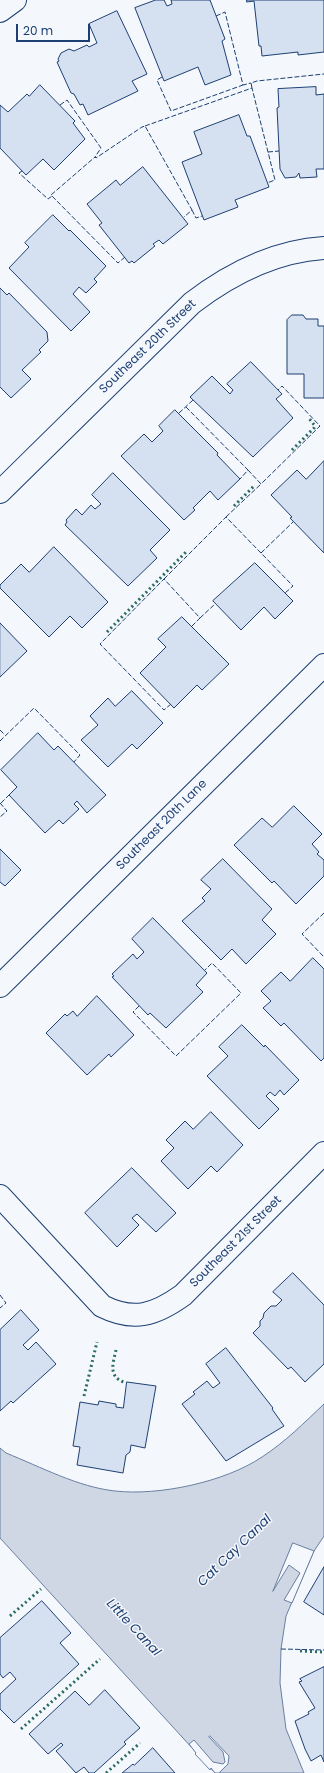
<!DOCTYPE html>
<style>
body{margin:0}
#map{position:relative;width:324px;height:1773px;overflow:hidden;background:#f4f7fb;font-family:Poppins,sans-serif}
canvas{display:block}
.scale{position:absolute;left:16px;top:24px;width:74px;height:18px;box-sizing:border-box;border:2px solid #1d3f73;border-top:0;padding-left:5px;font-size:12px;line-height:14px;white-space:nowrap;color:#1d3f73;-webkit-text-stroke:3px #f4f7fb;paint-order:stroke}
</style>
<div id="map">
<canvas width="324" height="1773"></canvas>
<div class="scale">20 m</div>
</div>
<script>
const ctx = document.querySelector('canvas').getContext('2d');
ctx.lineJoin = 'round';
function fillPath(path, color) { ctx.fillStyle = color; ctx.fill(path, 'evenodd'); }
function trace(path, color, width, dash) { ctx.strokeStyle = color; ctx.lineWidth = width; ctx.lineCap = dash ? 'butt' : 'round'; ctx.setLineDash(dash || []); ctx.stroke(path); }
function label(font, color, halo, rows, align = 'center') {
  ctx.font = font + ' Poppins,sans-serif'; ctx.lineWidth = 3; ctx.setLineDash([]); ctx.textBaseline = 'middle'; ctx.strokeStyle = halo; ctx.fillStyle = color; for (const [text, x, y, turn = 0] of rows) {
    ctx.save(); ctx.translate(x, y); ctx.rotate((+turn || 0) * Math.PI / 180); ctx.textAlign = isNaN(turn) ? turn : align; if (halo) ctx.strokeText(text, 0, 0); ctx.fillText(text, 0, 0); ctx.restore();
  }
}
const water = new Path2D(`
 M324 1404V1536L314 1551 286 1616 281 1649 280 1683 286 1729 304 1773H215L0 1538V1448L6 1453C41 1467 78 1487 115 1491 159 1496 225 1482 262 1457 285 1442 304 1423 324 1404Z`);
const pier = new Path2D(`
 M293 1543 314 1551 292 1603 284 1600 300 1573 289 1565 273 1591Z
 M210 1736 229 1756 228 1764 219 1773H215L211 1768 210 1770 195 1754 196 1753 189 1744 194 1740 213 1762 223 1764 225 1762 223 1752 209 1737Z`);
const building = new Path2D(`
 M156 0H164L167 6 172 4 171 0H210L225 39 222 41 231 75 205 85 198 67 164 81 135 8Z
 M247 0H324V52L298 55V52L262 56 261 46H259L254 1 247 2Z
 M117 11 147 74 132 81 138 91 88 115 83 104 80 105 74 94 71 93 57 62 59 61 58 59 61 53 69 49 74 51 87 45 89 47 97 43 89 24Z
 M40 85 75 121 73 123 85 139 54 170 43 159 26 175 0 148V105L8 112 27 94 29 96Z
 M316 87V95L324 94V169H316L317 177 300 178 299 173 296 177 285 178 280 169 277 108 279 107 278 89Z
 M239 115 247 136H250L269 187 235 200 238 207 204 220 182 162 202 154 194 132Z
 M143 167 188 224 163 244 159 240 153 244 155 246 134 263 132 261 129 263 99 225 102 223 87 204 116 180 120 185Z
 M53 215 69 231 70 230 106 266 94 279 97 282 86 293 79 287 73 294 90 312 71 331 9 268 29 247 25 243Z
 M0 288 7 295 9 293 47 332 48 341 39 350 41 352 22 370 31 379 11 398 0 387Z
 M292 315H303L306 319H318V326H324V398H304V374H287V320Z
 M251 362 282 394 276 399 293 418 253 457 190 397 212 376 230 394 233 390 227 384Z
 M175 410 218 453 217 455 240 479 218 500 210 491 193 508 195 510 184 520 121 456 144 434 152 442 163 431 159 426Z
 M324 461V553L290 518 292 517 271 495 297 470 306 479Z
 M113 473 170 530 150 550 157 558 128 586 65 525 67 522 66 520 76 509 82 515 91 505 95 509 101 504 92 495Z
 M54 547 108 602 82 628 70 616 49 637 0 588V585L21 564 29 572Z
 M255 563 293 601 275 619 264 607 241 630 213 601Z
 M182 617 229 664 202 690 197 685 174 708 140 673 166 647 158 639Z
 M0 623 27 651 0 677Z
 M132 691 163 723 137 749 132 744 108 767 81 740 98 725 90 716 108 698 115 706Z
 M38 733 54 750 58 746 106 795 87 813 77 801 74 804 79 809 63 824 59 820 45 833 9 795 17 787 1 770Z
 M294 806 322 834 312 844 319 852 317 854 324 860V876L296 904 274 881 272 883 234 845 262 818 272 827Z
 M0 849 21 870 5 886 0 882Z
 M223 859 272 909 262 920 276 934 246 964 232 949 221 960 182 921 205 901 202 898 211 889 201 880Z
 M153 918 207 973 196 985 203 992 166 1028 150 1013 148 1015 112 977 114 976 112 974 133 954 137 959 144 952 132 939Z
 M313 958 324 969V1058L321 1061 284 1023 281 1026 263 1008 271 1001 261 991 281 972 290 981Z
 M97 996 134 1035 111 1057 109 1054 87 1075 46 1033 65 1014 67 1016 73 1011 77 1016Z
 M242 1025 264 1047 265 1045 299 1080 284 1095 280 1090 275 1096 270 1092 266 1096 279 1109 259 1129 207 1076 228 1056 219 1047Z
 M211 1112 243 1145 217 1172 211 1166 188 1189 161 1161 174 1148 166 1140 185 1121 193 1129Z
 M132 1168 176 1213 156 1232 137 1214 132 1218 139 1225 117 1247 85 1213Z
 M293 1273 324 1305V1364L305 1382 291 1367 288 1369 253 1333 260 1326V1321L263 1318 264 1313 271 1306H276L282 1300 273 1292Z
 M21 1310 39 1330 23 1345 28 1350 36 1342 56 1364 13 1403 11 1401 0 1411V1330Z
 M226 1348 273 1408 272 1409 284 1426 226 1461 182 1404 195 1394 193 1392 207 1381 213 1388 220 1383 206 1364Z
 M127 1382 156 1386 145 1448 131 1445 130 1452 126 1455 123 1473 77 1465 80 1447 73 1446 80 1402 98 1405 99 1401 116 1404V1407L123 1408Z
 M324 1567V1615L304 1602Z
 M42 1601 71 1633 60 1643 79 1664 14 1723 0 1709V1694L16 1679 10 1672 3 1678 0 1674V1638Z
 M324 1667V1762L321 1755 311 1761 305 1749 295 1721 309 1714 308 1712 315 1708 299 1682 302 1681 300 1679Z
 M105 1690 140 1728 124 1742 126 1744 94 1773H89L84 1767 76 1773 56 1751 63 1745 61 1743 48 1754 29 1734 75 1691 89 1705Z
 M153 1748 175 1773H122L133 1764 134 1765Z`);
const minor = new Path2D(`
 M0 11 15 0
 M0 492 192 303C230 274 275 251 324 248
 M0 986 324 665
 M0 1196 102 1306C134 1322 155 1315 183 1295L324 1153`);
const hedge = new Path2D(`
 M292 450 314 428 315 426 308 417
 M234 506 255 485
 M107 632 187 551
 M116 1350C113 1363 108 1377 124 1382
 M84 1396 97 1342
 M10 1616 41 1589
 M300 1651 324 1652
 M21 1729 100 1659
 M106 1773 140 1743`);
const fence = new Path2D(`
 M216 16 225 12 243 85 251 83
 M162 77 157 80 171 111 243 85
 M252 88 251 83 257 81 324 74
 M60 105 67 100 101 148 95 157
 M145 126 252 88 275 180 267 183
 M268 152 279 151
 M22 171 19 173 48 199 52 196
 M192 210 196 218 202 216
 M125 257 118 263 51 195 95 157 96 158 142 127 145 126 192 210 184 217
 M186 407 248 470 240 479
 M179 413 193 400
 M248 470 261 484 320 426 282 386 278 390
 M226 517 261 484
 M261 553 293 522
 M164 579 226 517 293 586 285 593
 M200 618 215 604
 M171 704 164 710 100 644 164 579 200 618 192 626
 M0 730 5 735
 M0 741 34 708 80 755 74 762
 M0 803 7 811 0 817
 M1 803 9 795
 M324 913 302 934 324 957
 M139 1006 133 1012 176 1056 241 993 212 963 205 970
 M0 1295 6 1303 0 1308
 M281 1649 324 1650`);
const streetNames = [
 ["Southeast 20th Street",148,347,-44],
 ["Southeast 20th Lane",162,825,-45],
 ["Southeast 21st Street",236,1242,-45]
];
const waterNames = [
 ["Cat Cay Canal",235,1551,-44],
 ["Little Canal",133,1628,47]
];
fillPath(water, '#cfd7e4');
trace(water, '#687fa3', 1);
fillPath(pier, '#f4f7fb');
trace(pier, '#687fa3', 1);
fillPath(building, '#d5e0f0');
trace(building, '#1d3f73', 1);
trace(minor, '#1d3f73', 24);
trace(minor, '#f4f7fb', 22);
trace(hedge, '#2c6c60', 3, [2, 3]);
trace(fence, '#1d3f73', 1, [5, 2]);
label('12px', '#1d3f73', '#f4f7fb', streetNames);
label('italic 13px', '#1d3f73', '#f4f7fb', waterNames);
</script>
